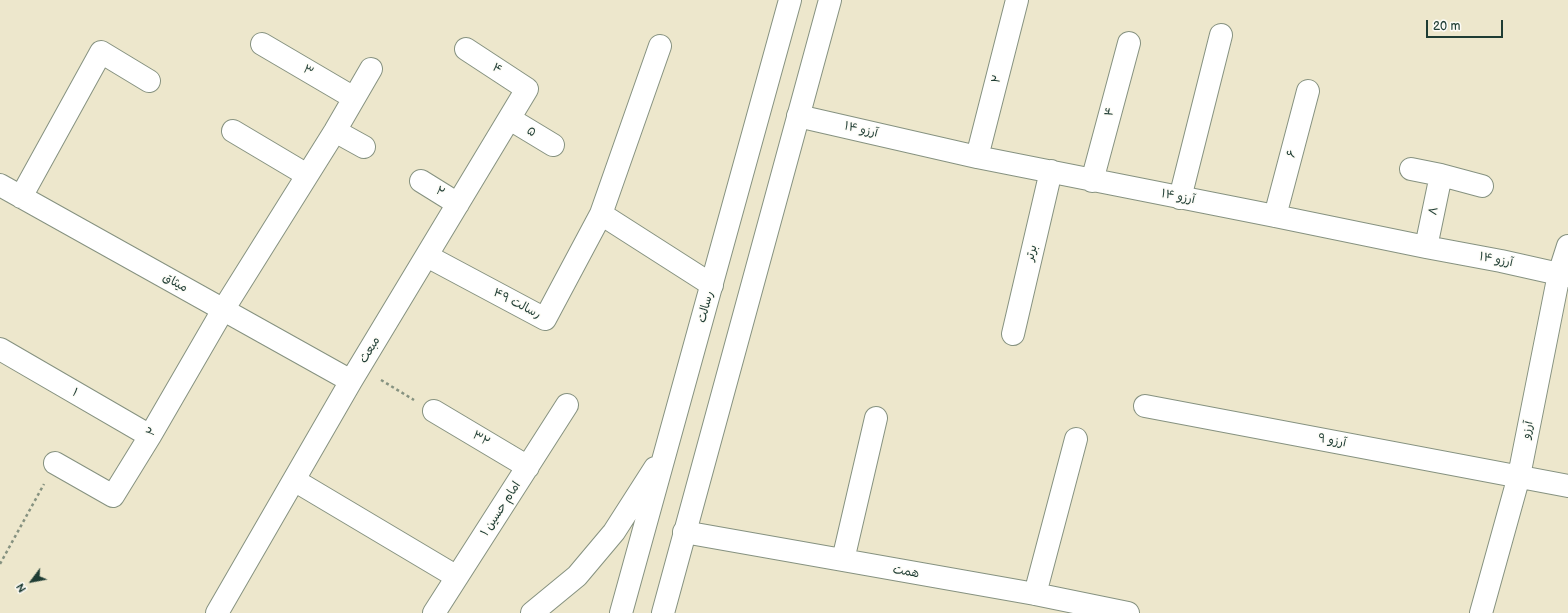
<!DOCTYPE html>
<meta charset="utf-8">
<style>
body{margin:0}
#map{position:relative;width:1568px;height:613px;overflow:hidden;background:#ede7cc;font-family:"Balsamiq Sans",sans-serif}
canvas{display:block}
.north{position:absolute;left:12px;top:561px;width:40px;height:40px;-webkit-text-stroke:3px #fdfcf7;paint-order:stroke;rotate:238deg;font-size:11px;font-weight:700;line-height:16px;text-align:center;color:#1f3d34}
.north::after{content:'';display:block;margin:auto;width:14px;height:18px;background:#1f3d34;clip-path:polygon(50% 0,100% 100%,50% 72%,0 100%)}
.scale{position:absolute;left:1426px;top:20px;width:77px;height:18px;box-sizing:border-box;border:2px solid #1f3d34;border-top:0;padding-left:5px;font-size:12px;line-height:14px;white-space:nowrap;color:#1f3d34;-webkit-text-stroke:3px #fdfcf7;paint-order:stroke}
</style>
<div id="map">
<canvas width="1568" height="613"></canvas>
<div class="north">N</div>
<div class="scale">20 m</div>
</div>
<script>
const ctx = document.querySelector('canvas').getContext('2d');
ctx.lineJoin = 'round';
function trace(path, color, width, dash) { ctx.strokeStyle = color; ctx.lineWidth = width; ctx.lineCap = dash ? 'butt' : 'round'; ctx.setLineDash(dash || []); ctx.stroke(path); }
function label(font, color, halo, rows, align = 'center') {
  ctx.font = font + ' "Balsamiq Sans","Playpen Sans Arabic",sans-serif'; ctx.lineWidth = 3; ctx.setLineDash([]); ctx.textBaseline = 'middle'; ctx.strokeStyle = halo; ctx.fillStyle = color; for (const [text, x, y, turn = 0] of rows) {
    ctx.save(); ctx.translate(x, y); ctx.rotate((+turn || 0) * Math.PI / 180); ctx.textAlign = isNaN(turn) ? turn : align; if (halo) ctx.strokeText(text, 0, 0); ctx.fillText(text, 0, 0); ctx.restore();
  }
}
const path = new Path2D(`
 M381 380 414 400
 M0 564 44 484`);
const minor = new Path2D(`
 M262 44 354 98
 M798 116 977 157 1275 216 1426 247 1501 261 1568 276
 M510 119 553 145
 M233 131 307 175
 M335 131 364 147
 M977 157 1017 0
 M1411 169 1441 175 1482 186
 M421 181 458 204
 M1092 181 1129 43
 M0 185 351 381
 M21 197 101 52 149 81
 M1180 198 1221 35
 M601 214 712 285
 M1275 216 1308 91
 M1426 247 1441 175
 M427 256 545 319 601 214 660 46
 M1013 334 1051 171
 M0 349 150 436
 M1145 406 1568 486
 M434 411 528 467
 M55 463 113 496 150 436 223 310 335 131 371 69
 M294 480 457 577
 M684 532 1035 594 1128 613
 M843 560 876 418
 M1035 594 1076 439
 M217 613 351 381 527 89 466 49
 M434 613 567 405
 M1481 613 1519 476 1559 274 1568 246`);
const secondary = new Path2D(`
 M532 613 577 576 614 532 655 468
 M621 613 790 0
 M663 613 830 0`);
const streetNames = [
 ["۴",497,69,33],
 ["۳",308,71,31],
 ["۲",997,79,-76],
 ["۴",1110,112,-75],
 ["۱۴ آرزو",861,130,13],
 ["۵",531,132,31],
 ["۶",1292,154,-75],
 ["۲",440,192,31],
 ["۱۴ آرزو",1178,197,11],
 ["۸",1434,211,-78],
 ["برتر",1032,253,-77],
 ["۱۴ آرزو",1496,260,11],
 ["میثاق",175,283,29],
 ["رسالت ۴۹",517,304,27],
 ["رسالت",706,307,-75],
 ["مبعث",370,350,-59],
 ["۱",75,393,30],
 ["آرزو",1528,430,-79],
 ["۲",152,432,-60],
 ["۳۲",481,439,31],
 ["۹ آرزو",1332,441,11],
 ["امام حسین ۱",501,509,-57],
 ["همت",906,572,10]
];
trace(minor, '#869280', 24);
trace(secondary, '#869280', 24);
trace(path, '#869280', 2.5, [3, 3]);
trace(minor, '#fff', 22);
trace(secondary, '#fff', 22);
label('12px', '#1f3d34', '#fdfcf7', streetNames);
</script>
